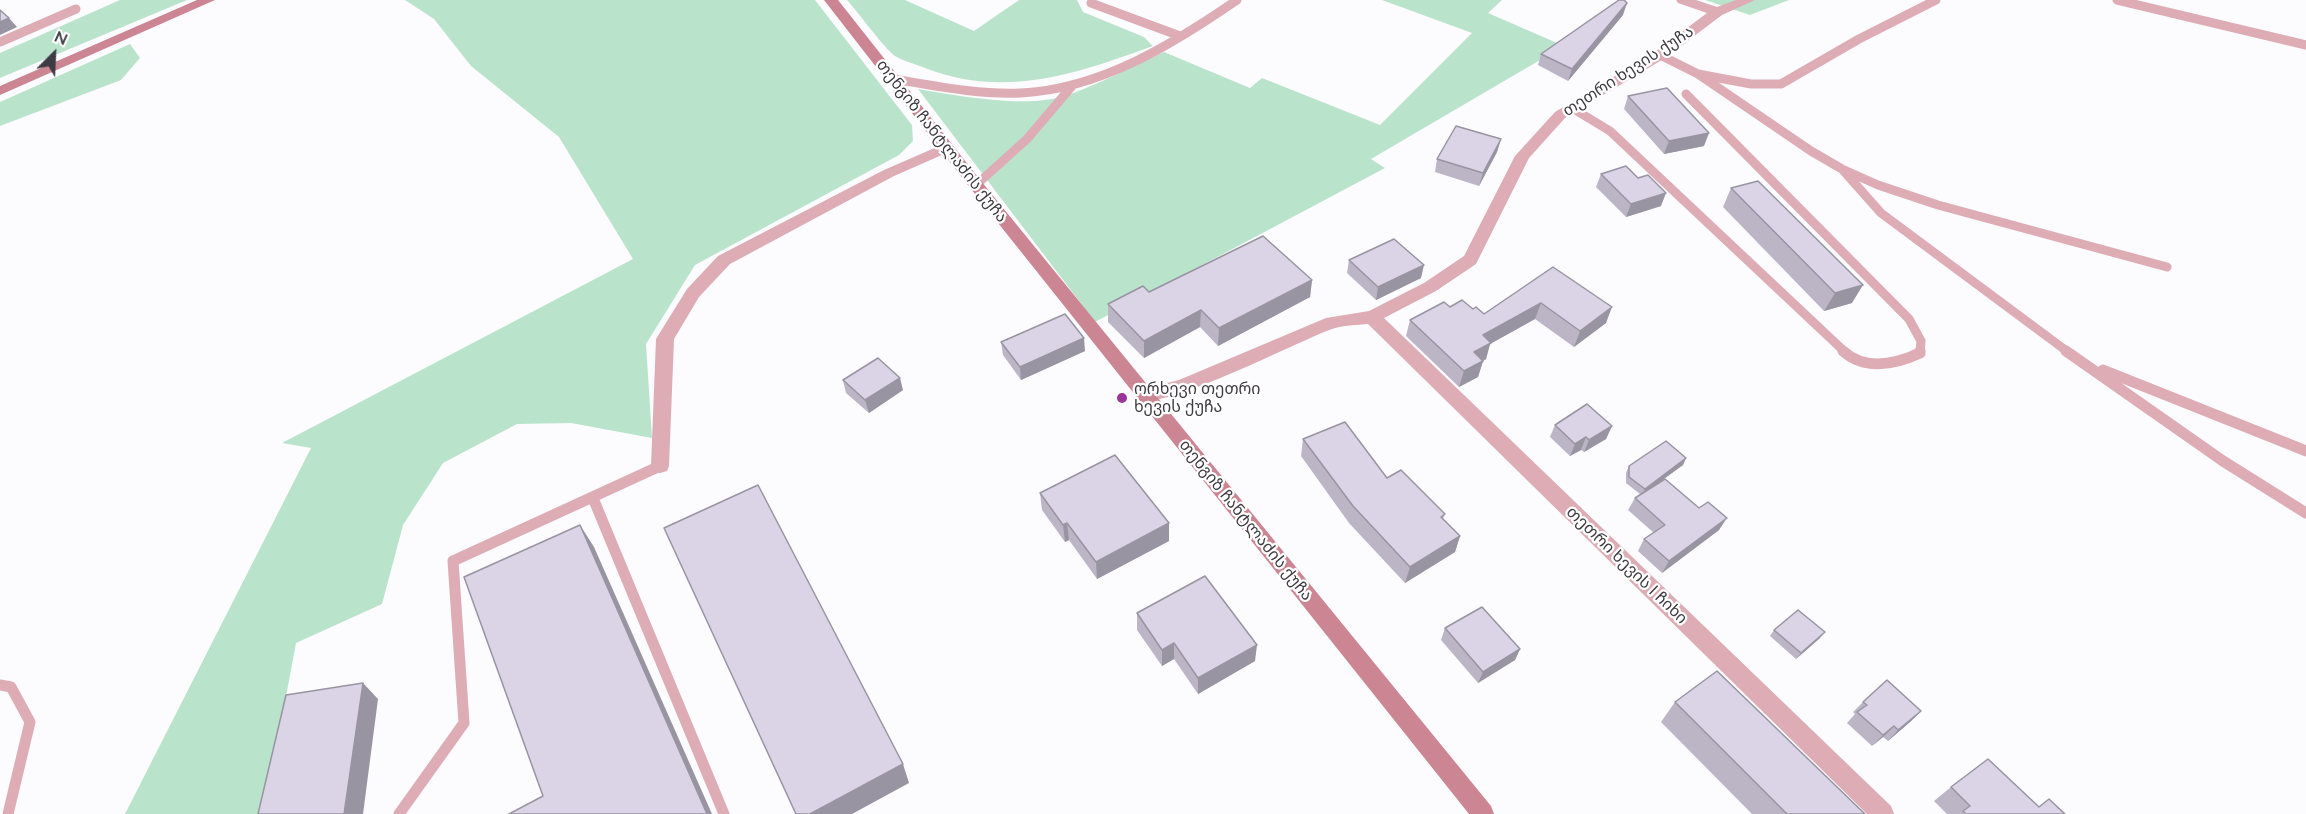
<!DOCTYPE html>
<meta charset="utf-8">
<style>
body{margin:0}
#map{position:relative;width:2306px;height:814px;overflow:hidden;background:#fcfbfe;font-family:Lato,sans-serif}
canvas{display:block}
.north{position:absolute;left:24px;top:24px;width:60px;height:60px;-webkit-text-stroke:4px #fff;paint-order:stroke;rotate:24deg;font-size:16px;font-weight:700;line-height:24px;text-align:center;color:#3e3b42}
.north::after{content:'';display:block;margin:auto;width:21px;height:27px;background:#3e3b42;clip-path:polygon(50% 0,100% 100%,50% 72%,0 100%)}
</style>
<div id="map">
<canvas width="2306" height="814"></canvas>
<div class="north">N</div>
</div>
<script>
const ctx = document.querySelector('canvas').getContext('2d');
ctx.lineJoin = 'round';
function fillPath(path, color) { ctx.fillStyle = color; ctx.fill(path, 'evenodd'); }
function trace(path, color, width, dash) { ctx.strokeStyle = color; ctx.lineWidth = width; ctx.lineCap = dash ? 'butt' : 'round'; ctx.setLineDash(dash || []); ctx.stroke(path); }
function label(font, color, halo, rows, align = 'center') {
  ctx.font = font + ' Lato,"Noto Sans Georgian",sans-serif'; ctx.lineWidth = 4.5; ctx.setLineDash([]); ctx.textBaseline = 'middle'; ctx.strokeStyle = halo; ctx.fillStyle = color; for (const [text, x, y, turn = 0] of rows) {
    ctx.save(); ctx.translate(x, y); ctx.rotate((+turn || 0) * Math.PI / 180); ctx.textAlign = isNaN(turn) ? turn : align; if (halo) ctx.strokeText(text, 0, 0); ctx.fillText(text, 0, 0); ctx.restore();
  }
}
const green = new Path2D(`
 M120 0H187L0 78V53Z
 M405 0H815L912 125 913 141 899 155 695 265 646 344 652 438 571 423 517 424 443 463 403 525 382 604 296 643 264 814H125L311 448 282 443 633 259 559 137 471 66 434 19Z
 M847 0H905L974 31 1019 0H1077L1083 12 1144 37 1153 46C1076 74 1005 99 925 68 916 64 903 61 895 56 884 48 858 12 847 0Z
 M1382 0H1502L1488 13 1564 46 1371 159 1385 168 1095 322 918 89C960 96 1027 109 1068 95 1100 84 1132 66 1164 52L1250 88 1262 78 1380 125 1472 33Z
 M1705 0H1789L1750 15Z
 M130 44 140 58 121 80 0 126V102Z`);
const laneFar1 = new Path2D(`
 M2117 0 2306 45
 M1091 3 1180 36
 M0 42 76 9
 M1660 55 1698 74 1751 84H1781L1859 39 1936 0
 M1698 74 1811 151 1842 169 1878 185 1938 205 2167 267
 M894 79C936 86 979 95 1021 93 1101 89 1173 44 1237 0
 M1686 94 1909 319 1921 341 1920 352
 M1572 108 1610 131 1845 352
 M1842 169 1881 213 2068 352
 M976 185 1027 139 1072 86`);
const lane = new Path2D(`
 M1843 351C1865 371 1896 364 1920 353V351
 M2066 351 2223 461 2306 513
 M2103 370 2306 451
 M593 498 724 814
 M0 685 11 687 30 722 8 814
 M399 814 464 723 453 561 660 466`);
const street = new Path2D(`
 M1676 0H1696L1717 7 1736 0H1755L1722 15 1665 58 1565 118 1529 158 1476 264 1436 291 1384 318 1891 806 1894 814H1867L1368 324C1357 325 1343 325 1332 329 1296 342 1168 409 1139 400L1136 395 1139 390 1179 380 1326 318 1369 311 1424 283 1464 256 1515 156 1555 112 1655 52 1707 13 1678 3Z
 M946 143 951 145 953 148 951 151 894 176 730 264 699 297 674 339 669 466 667 471 660 473 653 471 651 466 656 339 687 289 718 256 884 170Z`);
const secondary = new Path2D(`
 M197 0H215L0 95V86Z
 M824 0H838L981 181 1491 806 1494 814H1469L971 189Z`);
const wall = new Path2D(`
 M1623 15 1568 81 1538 65 1541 54Z
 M1628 96 1704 146 1664 154 1624 109Z
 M1501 139 1497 152 1479 186 1435 172 1437 159Z
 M1601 174 1661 206 1626 217 1596 187Z
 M1731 188 1852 303 1824 311 1723 207Z
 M1349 260 1421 278 1376 300 1347 273Z
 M1553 267 1606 323 1574 347 1535 319 1490 344 1486 359 1483 361 1478 377 1459 387 1406 336 1410 320 1450 307 1473 309 1484 314Z
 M1312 280 1310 297 1218 346 1200 327 1144 358 1108 322V304L1149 292Z
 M1001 342 1085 351 1021 380 1003 355Z
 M843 380 903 390 869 413 846 393Z
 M1555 425 1612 426 1606 439 1584 452 1581 450 1570 456 1550 437Z
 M1303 439 1387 478 1445 514 1443 519 1460 536 1455 552 1405 583 1349 523 1301 456Z
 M1686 458 1683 465 1658 483 1719 530 1662 573 1638 551 1644 539 1654 533 1628 510 1635 498 1640 494 1626 483V473L1629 466Z
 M1040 493 1169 523V541L1097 579 1069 540 1065 542 1042 510Z
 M1137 613 1255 661 1198 694 1174 659 1162 666 1137 630Z
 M1445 628 1520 649 1515 660 1478 683 1441 640Z
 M1774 630 1820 638 1796 659 1770 636Z
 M1675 702 1865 814H1752L1661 722Z
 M1863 702 1921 711 1910 722 1888 741 1883 737 1872 746 1847 723 1855 714 1853 712Z
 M1951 787 2039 807 2065 814H1947L1934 801Z`);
const shadedWall = new Path2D(`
 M1627 3 1623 15 1568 81 1572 69Z
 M9 18 17 27 0 35V22Z
 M1709 133 1704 146 1664 154 1669 141Z
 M1501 139 1497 152 1479 186 1483 173Z
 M1666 193 1661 206 1626 217 1631 204Z
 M1424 265 1421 278 1376 300 1378 287Z
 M1312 280 1310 297 1218 346 1219 328Z
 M1863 285 1852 303 1824 311 1835 293Z
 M1541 303 1535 319 1490 344 1486 359 1483 361 1478 377 1459 387 1464 371 1483 335Z
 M1612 307 1606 323 1574 347 1580 331Z
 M1201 310 1200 327 1144 358V341Z
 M1084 338 1085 351 1021 380 1020 367Z
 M900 378 903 390 869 413 865 400Z
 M1612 426 1606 439 1584 452 1589 440Z
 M1586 437 1581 450 1570 456 1575 444Z
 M1686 458 1683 465 1642 495 1645 489Z
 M1727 518 1719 530 1662 573 1669 561Z
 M1067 523 1069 540 1065 542 1063 525Z
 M1169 523V541L1097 579 1096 562Z
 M580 525 594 547 712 814H707Z
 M1460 536 1455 552 1405 583 1410 567Z
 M1825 632 1820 638 1796 659 1801 653Z
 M1174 643V659L1162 666V650Z
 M1257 645 1255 661 1198 694V678Z
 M1520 649 1515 660 1478 683 1483 672Z
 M363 683 378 699 363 814H344Z
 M1921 711 1910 722 1888 741 1898 730Z
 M1894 726 1883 737 1872 746 1883 735Z
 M903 764 909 783 852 814H810Z`);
const building = new Path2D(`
 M1619 0H1624L1627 3 1572 69 1541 54Z
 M0 10 9 18 0 22Z
 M1667 88 1709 133 1669 141 1628 96Z
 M1456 126 1501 139 1483 173 1437 159Z
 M1626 166 1638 178 1648 175 1666 193 1631 204 1601 174Z
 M1758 181 1863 285 1835 293 1731 188Z
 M1263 236 1312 280 1219 328 1201 310 1144 341 1108 304 1143 286 1149 292Z
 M1394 239 1424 265 1378 287 1349 260Z
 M1553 267 1612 307 1580 331 1541 303 1483 335 1491 343 1474 352 1483 361 1464 371 1410 320 1444 302 1450 307 1462 300 1473 309 1476 307 1484 314Z
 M1065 314 1084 338 1020 367 1001 342Z
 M878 358 900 378 865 400 843 380Z
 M1587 404 1612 426 1589 440 1586 437 1575 444 1555 425Z
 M1345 422 1387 478 1401 470 1445 514 1441 517 1460 536 1410 567 1353 506 1303 439Z
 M1666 441 1686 458 1645 489 1629 477V466Z
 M1115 455 1169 523 1096 562 1067 523 1063 525 1040 493Z
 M1665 479 1699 508 1708 502 1727 518 1669 561 1644 539 1665 525 1635 498Z
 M758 485 903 764 810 814H796L664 528Z
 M580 525 707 814H509L543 796 464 577Z
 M1205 576 1257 645 1198 678 1174 643 1162 650 1137 613Z
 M1482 607 1520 649 1483 672 1445 628Z
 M1798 610 1825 632 1801 653 1774 630Z
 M1717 671 1865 814H1787L1675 702Z
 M1887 680 1921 711 1898 730 1894 726 1883 735 1857 712 1867 705 1863 702Z
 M363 683 344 814H258L286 695Z
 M1988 759 2039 807 2049 799 2065 814H1966L1963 811 1970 806 1951 787Z`);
const markers = [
 [1122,398,6,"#99359b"]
];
const streetNames = [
 ["თეთრი ხევის ქუჩა",1628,71,-33],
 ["თენგიზ ჩანტლაძის ქუჩა",942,141,52],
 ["თენგიზ ჩანტლაძის ქუჩა",1246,520,51],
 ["თეთრი ხევის I ჩიხი",1627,565,44]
];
const poiNames = [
 ["ორხევი თეთრი",1134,389],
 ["ხევის ქუჩა",1134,407]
];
fillPath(green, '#bae3cc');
trace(laneFar1, '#ddacb5', 9);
trace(lane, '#ddacb5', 11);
fillPath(street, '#ddacb5');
fillPath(secondary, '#cb8593');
fillPath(wall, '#bcb5c6');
fillPath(shadedWall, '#9994a1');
fillPath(building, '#dbd3e6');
trace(building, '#9994a1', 1.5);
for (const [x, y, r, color] of markers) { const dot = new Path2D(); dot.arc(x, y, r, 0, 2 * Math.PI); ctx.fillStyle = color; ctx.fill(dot); trace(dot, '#fff', 2); }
label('16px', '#3e3b42', '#fff', streetNames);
label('16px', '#3e3b42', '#fff', poiNames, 'left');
</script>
